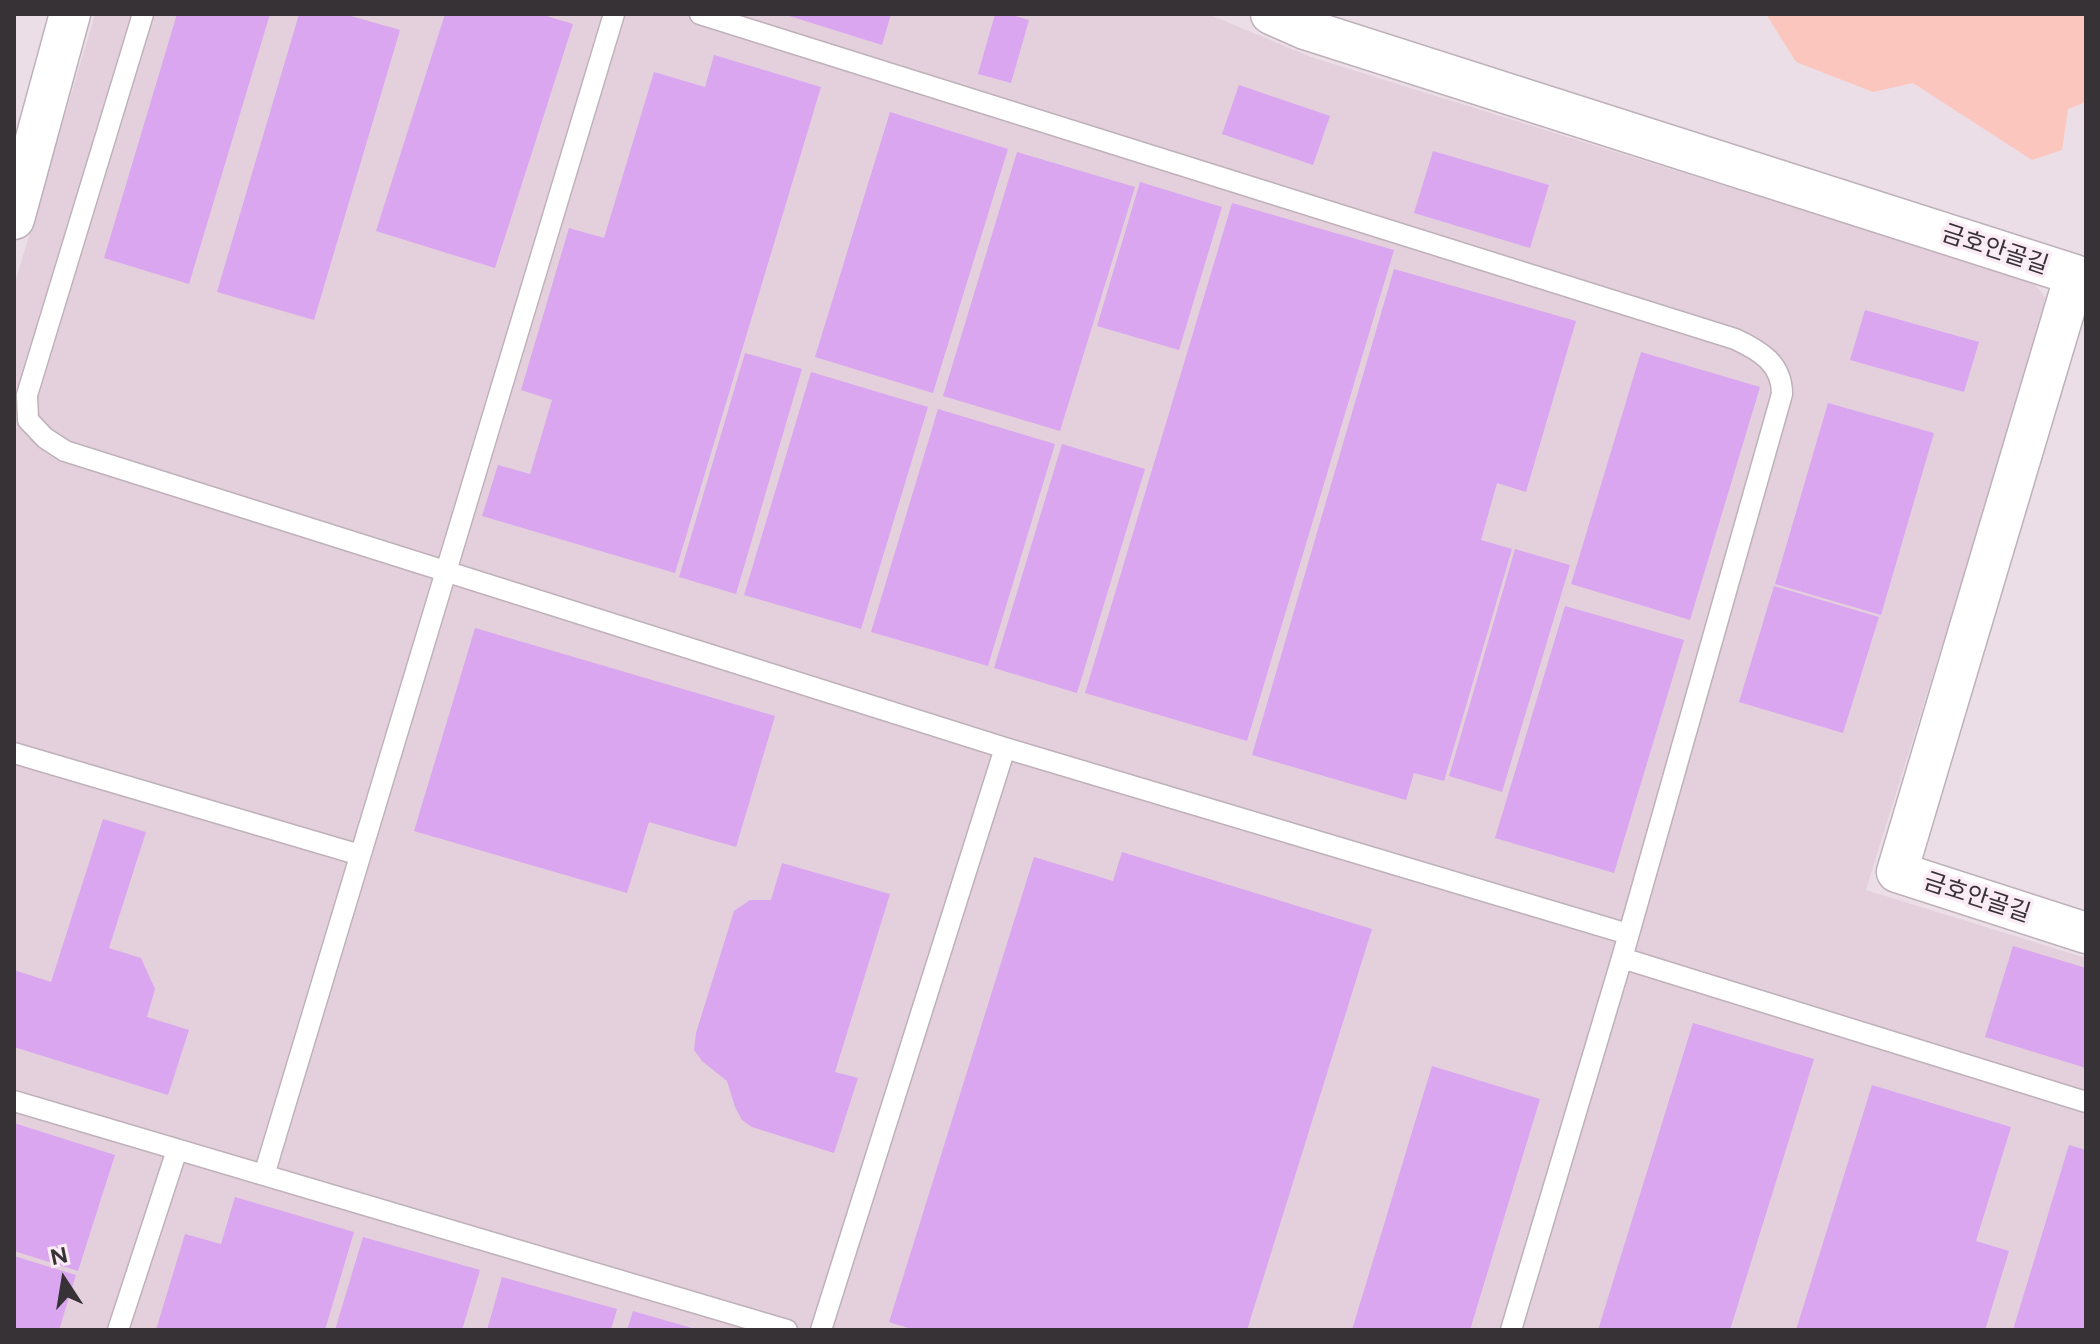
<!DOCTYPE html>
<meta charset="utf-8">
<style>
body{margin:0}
#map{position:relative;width:2100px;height:1344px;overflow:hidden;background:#ecdee7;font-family:Figtree,sans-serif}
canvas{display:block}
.frame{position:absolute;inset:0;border:16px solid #373235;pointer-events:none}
.north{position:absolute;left:24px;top:1240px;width:80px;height:80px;-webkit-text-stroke:6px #faebf4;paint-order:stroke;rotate:348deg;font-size:22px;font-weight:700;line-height:32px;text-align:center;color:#373235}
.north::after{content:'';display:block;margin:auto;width:28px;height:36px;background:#373235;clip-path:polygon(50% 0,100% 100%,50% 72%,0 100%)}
</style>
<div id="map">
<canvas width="2100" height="1344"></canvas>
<div class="frame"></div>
<div class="north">N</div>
</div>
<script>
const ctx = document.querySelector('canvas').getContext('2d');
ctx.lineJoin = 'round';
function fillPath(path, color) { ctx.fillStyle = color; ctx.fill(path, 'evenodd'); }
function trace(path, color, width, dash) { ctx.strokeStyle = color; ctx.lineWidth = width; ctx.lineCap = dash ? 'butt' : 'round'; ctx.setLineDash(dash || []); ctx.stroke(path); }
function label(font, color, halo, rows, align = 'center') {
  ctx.font = font + ' Figtree,"Noto Sans KR",sans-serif'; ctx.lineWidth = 7; ctx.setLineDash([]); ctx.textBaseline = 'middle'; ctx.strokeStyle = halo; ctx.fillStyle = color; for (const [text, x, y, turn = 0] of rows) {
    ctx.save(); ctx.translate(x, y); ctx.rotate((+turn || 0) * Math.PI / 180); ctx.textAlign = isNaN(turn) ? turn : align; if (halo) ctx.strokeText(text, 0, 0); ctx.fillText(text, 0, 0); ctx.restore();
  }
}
const built = new Path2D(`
 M95 14H1208L1311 57 2033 282 2049 302 1866 890 2086 958V1330H14V286Z`);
const green = new Path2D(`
 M1766 14H2086V102L2068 109 2062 150 2032 160 1913 83 1873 92 1796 62Z`);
const building = new Path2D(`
 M177 14H270L189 284 104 258Z
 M299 14H344L400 30 314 320 217 292Z
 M445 14H540L573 24 495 268 376 231Z
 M783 14H891L882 45Z
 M995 14H1009L1029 20 1011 83 978 74Z
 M714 55 821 87 675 573 482 516 498 465 530 474 552 400 521 390 569 228 604 238 654 72 705 87Z
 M1239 85 1330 116 1313 165 1222 134Z
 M890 112 1008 149 933 393 815 357Z
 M1433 151 1549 185 1530 248 1414 213Z
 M1017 152 1135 187 1060 431 943 396Z
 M1140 182 1222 207 1179 350 1097 326Z
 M1232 203 1394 250 1247 741 1085 693Z
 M1394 269 1576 321 1526 492 1497 483 1481 540 1512 549 1444 781 1414 773 1406 800 1252 755Z
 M1865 310 1979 342 1964 392 1850 360Z
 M1641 352 1760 387 1690 620 1571 584Z
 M745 353 802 369 736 594 679 577Z
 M811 372 928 407 861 629 744 595Z
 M1828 403 1934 433 1881 615 1775 584Z
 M938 409 1055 444 988 666 871 632Z
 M1062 444 1145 469 1077 693 994 668Z
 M1515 549 1570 565 1502 792 1449 776Z
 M1774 586 1879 617 1843 733 1739 702Z
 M1565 606 1684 640 1614 873 1495 838Z
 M475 628 775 716 736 847 649 822 627 893 414 831Z
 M103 819 146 832 109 948 141 958 155 989 147 1017 189 1030 168 1095 14 1047V970L51 982Z
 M1122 852 1372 929 1247 1330H915L889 1322 1034 857 1113 881Z
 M782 863 890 894 835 1072 858 1078 834 1153 752 1127 742 1120 735 1107 727 1081 702 1061 694 1050 696 1033 734 911 750 900H771Z
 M2013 946 2086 968V1068L1985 1037Z
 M1693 1023 1814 1059 1730 1330H1598Z
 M1432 1066 1540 1099 1470 1330H1352Z
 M1872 1085 2011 1127 1976 1241 2009 1251 1985 1330H1796Z
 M14 1123 115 1155 78 1271 14 1251Z
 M2069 1145 2086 1150V1330H2013Z
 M235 1197 354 1232 325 1330H156L185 1234 221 1244Z
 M363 1237 480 1270 462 1330H335Z
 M14 1256 76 1275 59 1330H14Z
 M502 1277 617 1309 611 1330H487Z
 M633 1311 695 1329V1330H627Z`);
const service = new Path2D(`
 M143 14 27 395 28 420 45 438 65 451 1005 748 1628 934
 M700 14 1735 339C1761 351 1782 364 1782 394L1622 958 1511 1330
 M14 753 360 855
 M1622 958 2086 1102
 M14 1101 787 1330
 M264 1175 614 14
 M118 1330 177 1150
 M821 1330 1005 748`);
const minor = new Path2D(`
 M1271 14 1305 29 2075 275 1897 872 2086 933
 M14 219 70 14`);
const streetNames = [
 ["금호안골길",1995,250,18],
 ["금호안골길",1977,898,18]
];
fillPath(built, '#e4d0dd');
fillPath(green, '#fbc6be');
fillPath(building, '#d9a6ef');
trace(service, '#bfb1b9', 23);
trace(minor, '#bfb1b9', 43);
trace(service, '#fff', 20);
trace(minor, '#fff', 40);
label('24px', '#373235', '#faebf4', streetNames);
</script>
